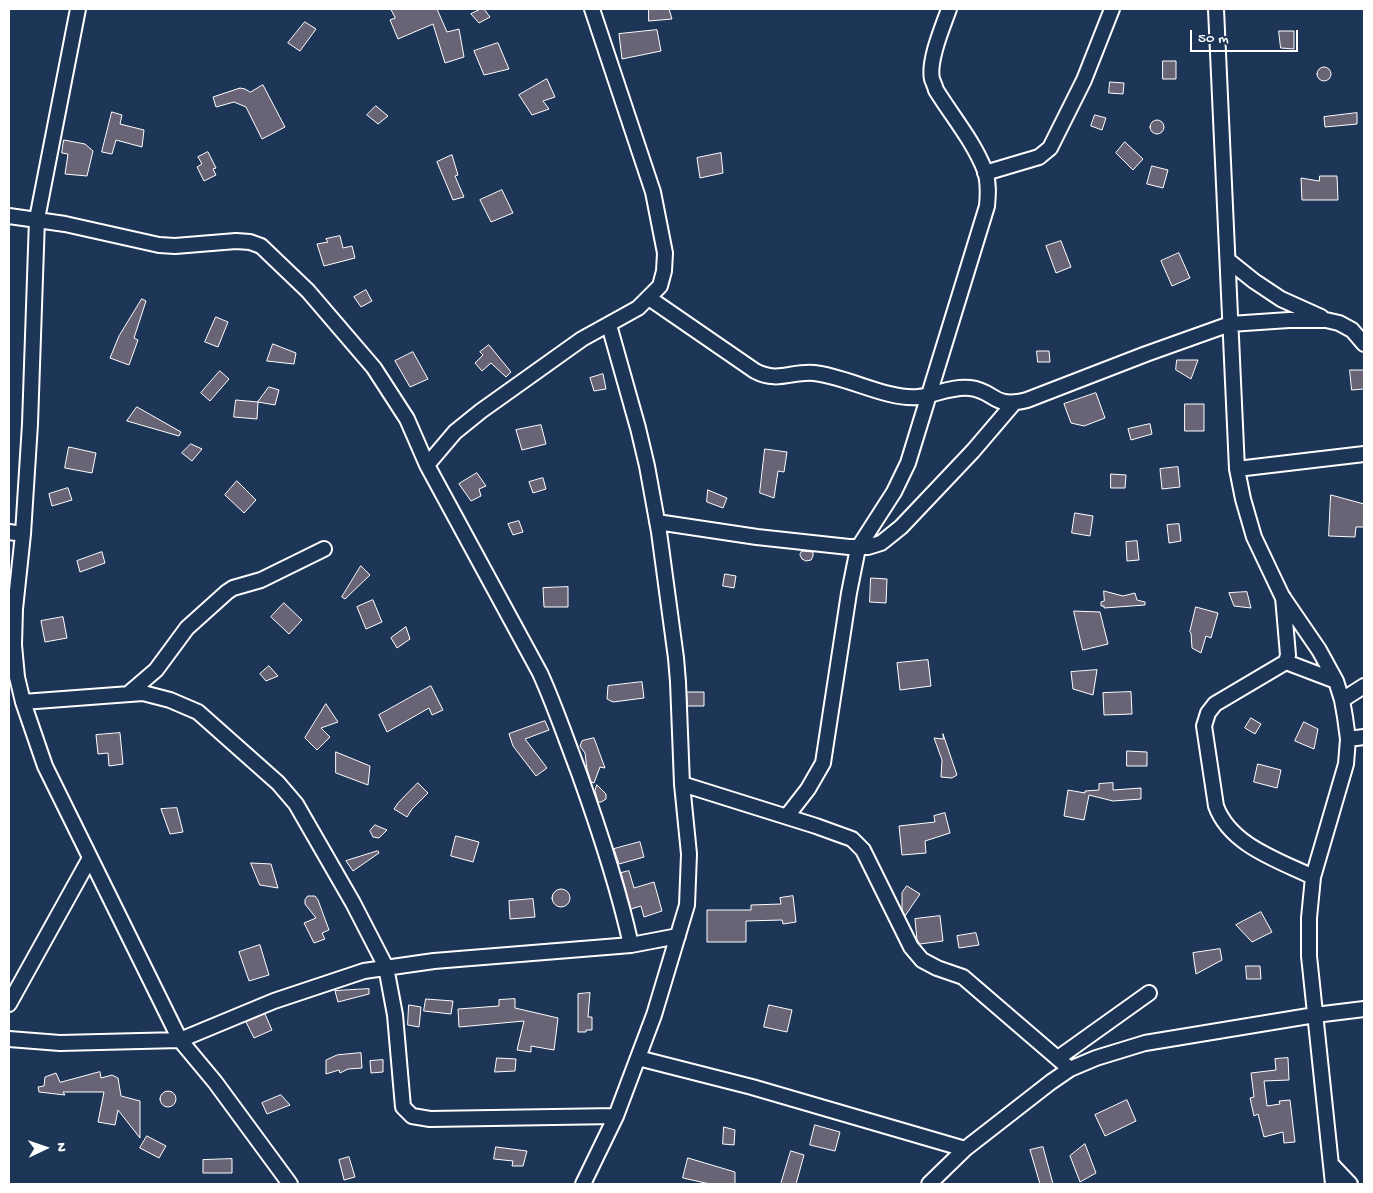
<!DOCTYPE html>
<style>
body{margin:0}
#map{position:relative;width:1373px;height:1193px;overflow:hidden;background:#1d3557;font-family:"Gochi Hand",sans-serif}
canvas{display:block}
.frame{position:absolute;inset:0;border:10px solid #fff;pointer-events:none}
.north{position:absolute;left:20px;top:1123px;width:50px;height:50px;-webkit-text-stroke:4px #1d3557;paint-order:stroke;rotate:87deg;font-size:14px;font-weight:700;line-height:20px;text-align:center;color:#fff}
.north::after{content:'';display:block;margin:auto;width:18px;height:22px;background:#fff;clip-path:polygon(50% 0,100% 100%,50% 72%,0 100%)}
.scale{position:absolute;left:1190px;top:30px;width:108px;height:22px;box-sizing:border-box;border:2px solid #fff;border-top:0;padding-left:6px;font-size:15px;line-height:18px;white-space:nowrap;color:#fff;-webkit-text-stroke:4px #1d3557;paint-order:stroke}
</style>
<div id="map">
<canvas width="1373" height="1193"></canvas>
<div class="frame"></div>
<div class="north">N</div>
<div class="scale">50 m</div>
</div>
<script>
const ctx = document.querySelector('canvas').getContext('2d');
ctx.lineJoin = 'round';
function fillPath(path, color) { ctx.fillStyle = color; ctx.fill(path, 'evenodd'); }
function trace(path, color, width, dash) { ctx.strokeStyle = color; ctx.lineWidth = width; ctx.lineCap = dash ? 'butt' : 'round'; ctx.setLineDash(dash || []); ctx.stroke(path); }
const building = new Path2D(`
 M391 9H437L447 32 459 29 464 57 445 63 433 24 398 39 390 20 395 18Z
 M481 9H484L490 17 479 23 471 14Z
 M649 9H669L672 19 649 21Z
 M305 22 316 29 300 51 288 43Z
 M657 30 661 51 622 59 619 34Z
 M1279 31H1294V49L1281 48Z
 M498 43 509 69 484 75 474 51Z
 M1163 61H1176V79H1163Z
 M1317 74a7 7 0 1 1 14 0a7 7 0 1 1-14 0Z
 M547 79 555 97 543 101 549 109 532 115 519 95Z
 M1110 82 1124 83 1123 94 1109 93Z
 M263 85 285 127 262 139 246 107 234 102 216 107 213 97 240 88 245 89 250 92Z
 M376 106 388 116 378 124 367 115Z
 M112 112 122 115 120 124 144 130 142 147 116 140 112 154 102 152Z
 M1357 113V124L1325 127 1324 117Z
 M1095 115 1106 118 1102 130 1091 126Z
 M1150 127a7 7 0 1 1 14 0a7 7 0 1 1-14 0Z
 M64 140 85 144 93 151 87 176 65 174 68 154 62 153Z
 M1125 142 1143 159 1133 170 1116 153Z
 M208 152 216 168 213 169 216 175 204 181 197 167 202 164 198 157Z
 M721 153 723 173 700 178 697 158Z
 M452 155 458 175 455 176 464 197 453 200 437 162Z
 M1152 166 1168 170 1163 188 1147 184Z
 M1320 176H1337L1338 200H1302L1301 178 1319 181Z
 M502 190 513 213 491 222 480 200Z
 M340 236 343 248 352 246 355 258 324 266 317 244 328 242 326 239Z
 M1061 241 1071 267 1056 273 1046 246Z
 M1179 253 1190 278 1172 286 1161 261Z
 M366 290 372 301 361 307 354 297Z
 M142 299 146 301 134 338 138 340 129 365 110 358 119 336Z
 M216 317 228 322 218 347 205 342Z
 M273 344 296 353 294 364 267 361Z
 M489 345 511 372 506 377 491 363 482 371 475 363 483 355 480 352Z
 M1037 351H1049L1050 362H1038Z
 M413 352 428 379 410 387 395 361Z
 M1177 360H1198L1191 379 1176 370Z
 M1350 370H1364V389L1352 390Z
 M220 371 229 379 210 401 201 393Z
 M603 374 606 389 594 391 590 378Z
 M269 387 279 390 275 405 258 402Z
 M1096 393 1105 418 1084 426 1071 423 1064 404Z
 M236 400 258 402 257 419 234 417Z
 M1185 404H1204V431H1185Z
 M137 407 181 432 179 436 127 421Z
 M1150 424 1152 434 1131 440 1128 429Z
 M541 425 546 444 522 450 516 430Z
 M191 444 202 449 192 461 182 453Z
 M69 447 96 453 92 473 65 468Z
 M765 449 787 452 784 472 778 471 774 498 760 493Z
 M1178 467 1180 487 1162 489 1160 469Z
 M477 473 486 486 479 489 481 496 471 501 459 484Z
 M1111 474 1126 475 1125 488H1111Z
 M543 478 546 489 533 493 529 482Z
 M237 481 256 500 244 513 225 495Z
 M68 488 72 500 52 506 49 494Z
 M708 490 727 498 723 508 707 502Z
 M1331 495 1364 504V527H1356L1355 537 1329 536Z
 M1075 513 1093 516 1090 536 1072 533Z
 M519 521 523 532 513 535 508 524Z
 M1179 524 1181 541 1169 543 1167 525Z
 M1137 541 1139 560 1127 561 1126 542Z
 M802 551 813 552V556L811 560 806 561 802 559 800 555Z
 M102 552 105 563 80 572 77 561Z
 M361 566 370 575 345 599 342 597Z
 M725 574 736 576 734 588 723 586Z
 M871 578 887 579 886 603 870 602Z
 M568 587V607H544L543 588Z
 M1104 591 1123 596 1135 593 1137 600 1145 602V605L1104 608V606H1101V602L1104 601Z
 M1247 592 1251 608 1234 606 1229 593Z
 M373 600 382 622 366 629 357 607Z
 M284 603 302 620 289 634 271 617Z
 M1196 607 1218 613 1211 638 1206 636 1201 653 1192 648 1191 633 1190 632Z
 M1074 611 1100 612 1108 644 1083 650Z
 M63 617 67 638 45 642 41 621Z
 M406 627 410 639 397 648 391 638Z
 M928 660 931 686 900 690 897 663Z
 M269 666 278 676 266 681 260 674Z
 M1097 670 1093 695 1073 689 1071 672Z
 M642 682 644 698 613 702 607 699 608 686Z
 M431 686 443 710 432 715 429 708 387 732 379 715Z
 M687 692H704V706H688Z
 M1131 692 1132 714 1104 715 1103 693Z
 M326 704 338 722 321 728 330 737 317 750 305 738Z
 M1251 718 1261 724 1255 734 1245 728Z
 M545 721 549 730 525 739 547 768 536 776 513 746 509 734Z
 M1304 722 1318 729 1314 749 1295 741Z
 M120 733 123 764 109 766 108 753 98 754 96 735Z
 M943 734 957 775 952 778 941 777 942 760 934 738 943 739Z
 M594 738 605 768 600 767 594 783 591 782 587 769 585 753 580 746 582 741Z
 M1127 751 1147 752V766H1127Z
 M336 752 370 766 368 785 336 773Z
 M1258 764 1281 770 1277 788 1254 782Z
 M418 783 428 793 412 809 407 817 394 809 398 803Z
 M1113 783V790L1141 788V799L1113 801 1089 795 1084 820 1064 816 1068 790 1085 793V791L1099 790V784Z
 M597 785 606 794V799L601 802H598L595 791Z
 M177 808 183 832 170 834 161 809Z
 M945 813 950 833 925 841 926 853 902 855 899 826 935 822 934 816Z
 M375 825 387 830 379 838 373 837 370 831Z
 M456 836 479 842 473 862 451 856Z
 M640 842 644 857 619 864 614 849Z
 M378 851 379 853 353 871 346 861Z
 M251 863 271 864 278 888 260 885Z
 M629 871 634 888 654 882 662 911 644 917 641 906 631 909 621 873Z
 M907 886 920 894 905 916 902 910V893Z
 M552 898a9 9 0 1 1 18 0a9 9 0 1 1-18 0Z
 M308 896H315L318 900 329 930 322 933 325 939 314 943 304 923 316 918 305 904V900Z
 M793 896 796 922 783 924 782 920 746 921V942H707V910H751V905L781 904 780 898Z
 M533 899 535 917 510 919 509 901Z
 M1261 912 1272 932 1252 942 1236 925Z
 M940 916 943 941 920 944 917 940 915 919Z
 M976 933 979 945 959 948 957 936Z
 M260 945 269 975 249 981 239 952Z
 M1220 949 1222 960 1196 974 1193 953Z
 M1246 966H1260L1261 979H1247Z
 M369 989V994L338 1002 335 991Z
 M590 993 588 1017H592V1030H586V1032H578V994Z
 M426 999 453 1001 451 1014 424 1011Z
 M515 999V1008L558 1018 554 1050 531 1046V1052L517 1050 524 1021 459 1027 458 1009 499 1006V1000Z
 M409 1005 421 1007 419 1027 408 1025Z
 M769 1005 792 1010 787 1032 764 1027Z
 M265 1014 272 1030 254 1038 246 1022Z
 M361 1053 362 1068 348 1069 340 1073 339 1070 326 1074V1060L337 1055Z
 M497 1058 516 1059 515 1071 495 1072Z
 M1288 1058 1289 1080 1264 1081 1267 1106 1280 1104 1279 1101 1290 1100 1295 1142 1284 1143 1283 1132 1264 1137 1258 1114 1254 1116 1250 1098 1254 1097 1251 1073 1276 1070 1275 1059Z
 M383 1060V1072L371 1073 370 1061Z
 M100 1072 101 1078 112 1075 118 1078 121 1096 140 1101V1138L118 1110 115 1125 98 1122 104 1092H63L65 1095 39 1092 38 1087 44 1086 45 1077 56 1073 60 1082Z
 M160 1099a8 8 0 1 1 16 0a8 8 0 1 1-16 0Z
 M281 1095 290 1105 267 1114 262 1103Z
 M1127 1100 1136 1121 1105 1136 1095 1115Z
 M815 1125 840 1132 835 1151 810 1145Z
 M724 1127 735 1130 734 1145 723 1144Z
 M147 1136 166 1146 159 1158 140 1148Z
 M1085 1144 1096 1173 1080 1182 1070 1156Z
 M496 1147 527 1151 523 1166H512L513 1161 494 1159Z
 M1043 1147 1053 1184H1040L1030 1150Z
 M791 1151 804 1155 796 1184H781Z
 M349 1157 355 1177 344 1180 339 1160Z
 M688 1158 735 1172V1184H710L683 1178Z
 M232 1159V1173H203V1160Z`);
const minor = new Path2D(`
 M78 9 37 219 30 424 23 534 15 609 14 645 17 677 23 702 45 766 180 1040 215 1082 290 1184
 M1216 9 1237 469 1243 499 1254 537 1282 596 1319 650 1336 681 1342 700 1345 717 1348 739 1346 764 1313 877 1309 918V956L1333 1184
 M985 173 1039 157 1050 148 1084 80 1112 9
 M9 216 65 224 159 245 175 246 236 241 250 242 261 246 308 291 374 368 407 419 427 465 540 673C555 706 566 739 579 773 599 829 618 886 631 945
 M1229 261 1254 281 1281 299 1321 317
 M649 298 755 371C778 383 791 371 814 373 846 376 887 400 918 397 935 395 952 386 970 388 996 391 992 409 1027 400L1146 354 1230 324 1289 320H1326L1339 323 1352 330 1364 344
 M427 465 455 432 481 411 582 339 638 308 660 286 664 271 665 253 653 192 592 9
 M1237 469 1364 454
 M657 522 757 537 849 547H868L881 543 901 527 973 451 1014 403
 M9 532 23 534
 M1283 597 1288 655 1286 662 1215 704 1208 713 1204 726 1216 806C1230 845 1278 860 1313 877
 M1286 662 1336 681
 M128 694 156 670 187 628 227 592 233 588 261 580 324 549
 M1342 700 1364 686
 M23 702 143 693 170 700 198 712 278 783 296 804 353 903 386 967 395 1015 403 1107 412 1116 430 1119 616 1116
 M1348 739 1364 737
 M682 784 816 826 852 839 863 850 911 947 922 960 937 968 963 977 1070 1069
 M787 816 808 789 823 763 849 593 858 548 894 492 908 463 987 206C988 195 989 183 985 171 974 142 952 116 936 90 935 86 933 82 932 79 928 61 943 26 949 9
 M9 1004 90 858
 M9 1039 60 1043 180 1040 274 1001 364 971 434 961 631 945 678 936
 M638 1058 752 1087 965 1149
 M1058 1058 1149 993
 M1332 1165 1350 1184
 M583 1184 616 1116 654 1015 687 905 689 854 682 784 678 682 676 658 659 532 647 466 638 428 609 325
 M929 1184 965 1149 1051 1082 1070 1069 1096 1058 1145 1043 1315 1015 1364 1009`);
fillPath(building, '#696475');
trace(building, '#fff', 1);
trace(minor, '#fff', 18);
trace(minor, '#1d3557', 14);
</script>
